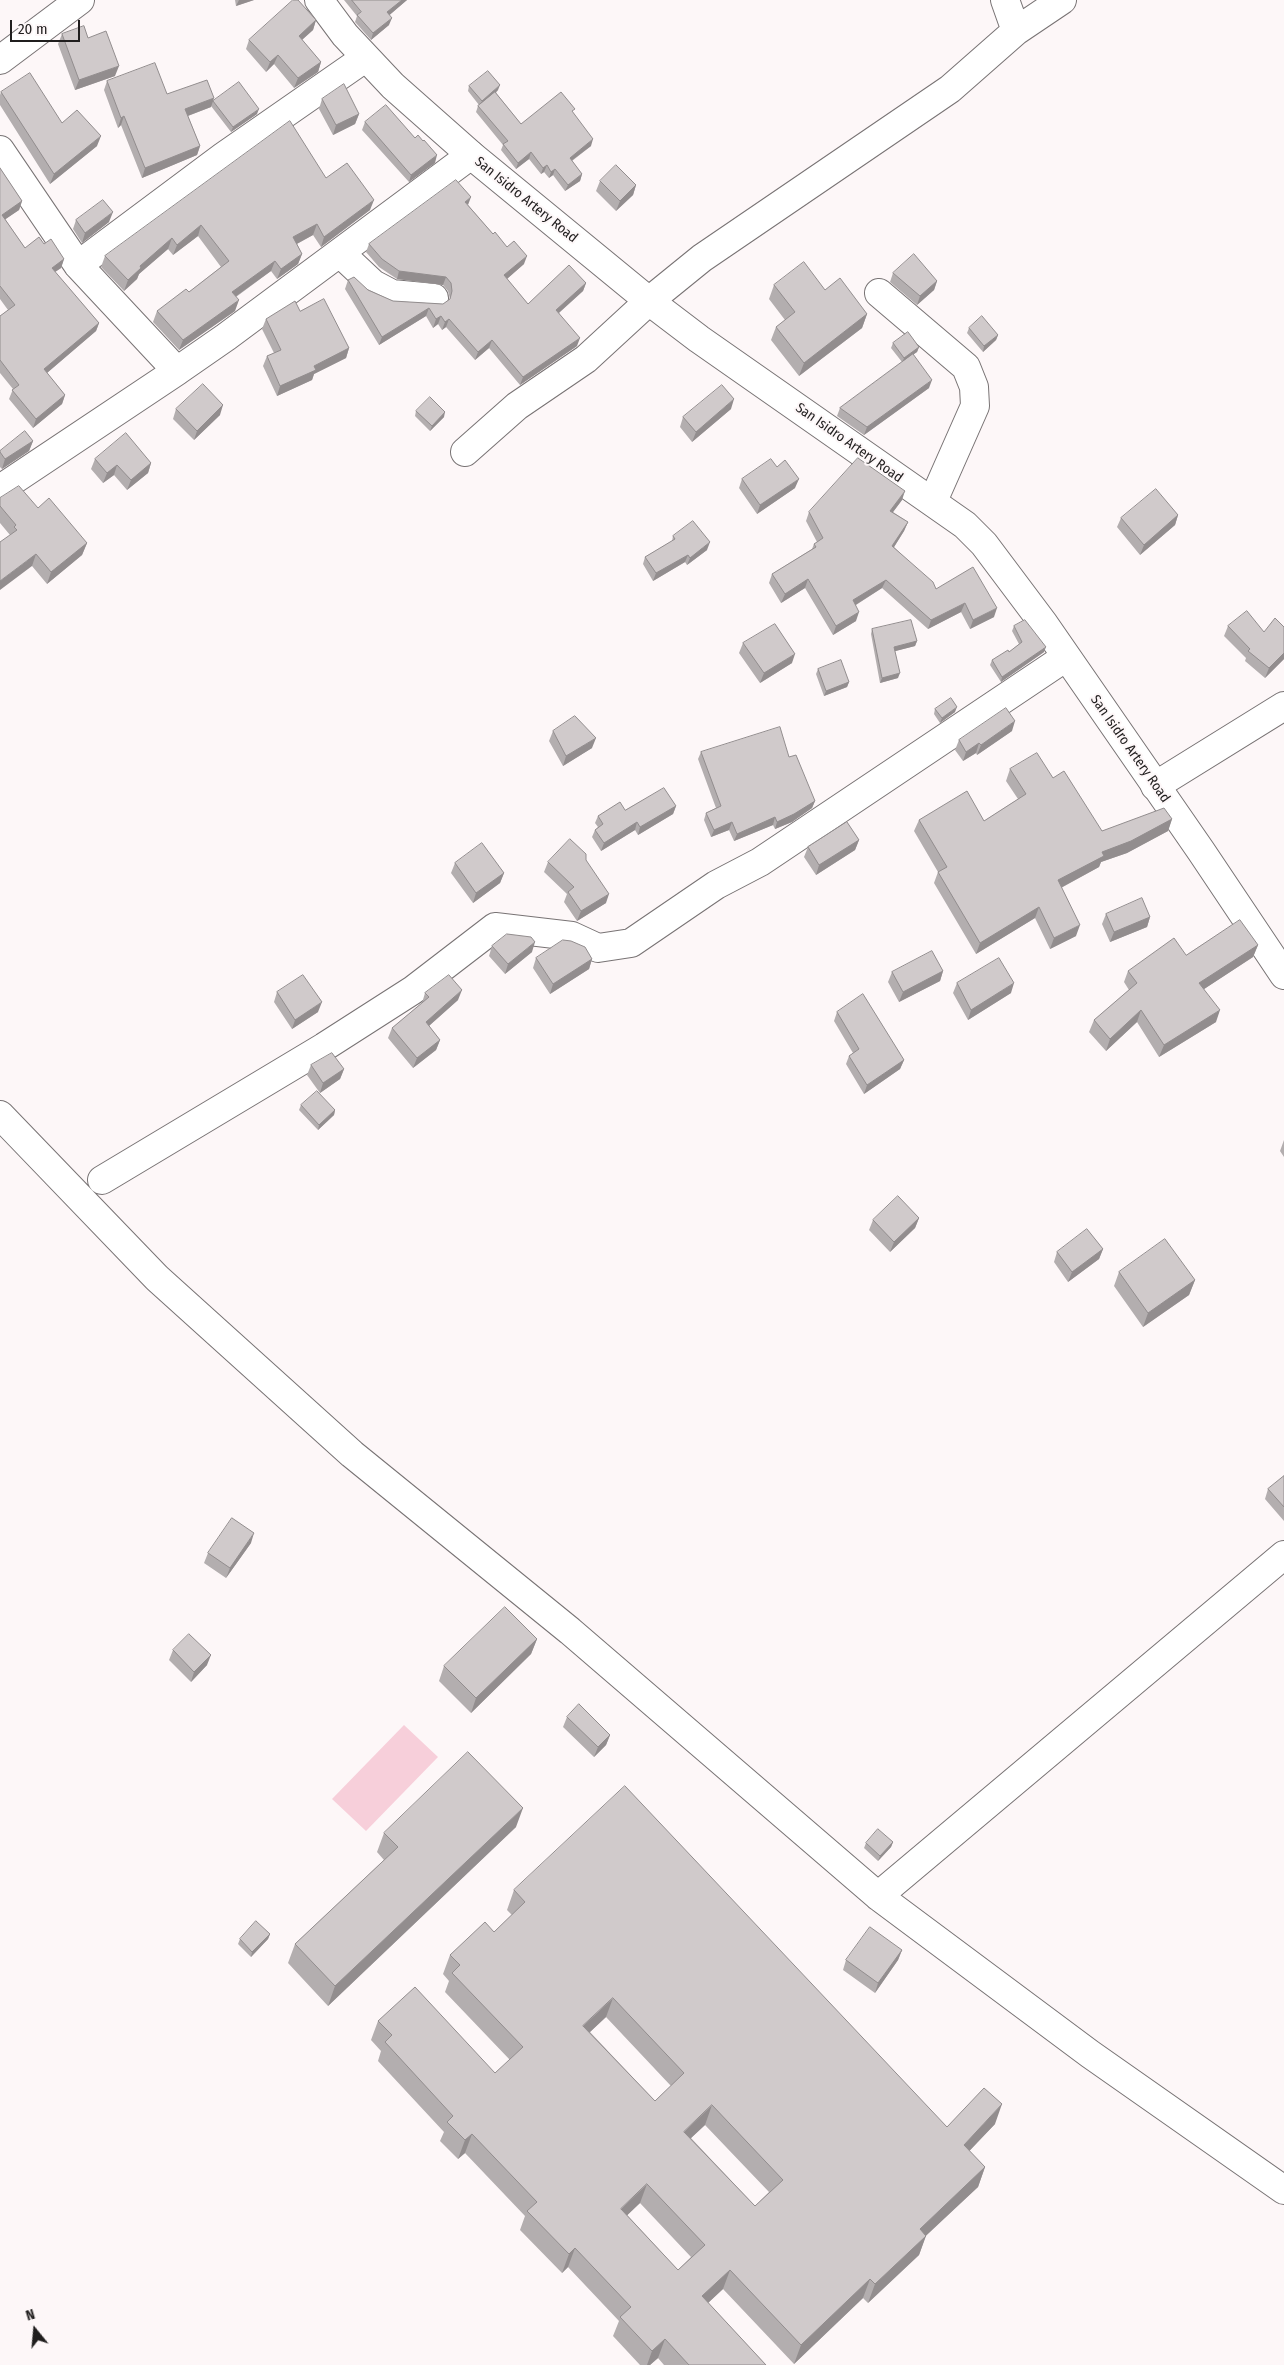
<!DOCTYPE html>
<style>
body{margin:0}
#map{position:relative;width:1284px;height:2365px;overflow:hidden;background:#fdf7f8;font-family:"Fira Sans Condensed",sans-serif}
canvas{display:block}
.north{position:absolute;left:10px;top:2305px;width:50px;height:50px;-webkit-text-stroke:4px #fdf7f8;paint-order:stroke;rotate:343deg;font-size:14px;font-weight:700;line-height:20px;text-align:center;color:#201e1e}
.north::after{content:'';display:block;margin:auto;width:18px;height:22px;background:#201e1e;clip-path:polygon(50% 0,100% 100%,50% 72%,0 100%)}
.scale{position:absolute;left:10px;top:20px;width:70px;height:22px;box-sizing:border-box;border:2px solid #201e1e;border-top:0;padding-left:6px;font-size:15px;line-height:18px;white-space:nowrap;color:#201e1e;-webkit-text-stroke:4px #fdf7f8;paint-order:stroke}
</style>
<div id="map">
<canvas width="1284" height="2365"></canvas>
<div class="north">N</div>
<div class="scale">20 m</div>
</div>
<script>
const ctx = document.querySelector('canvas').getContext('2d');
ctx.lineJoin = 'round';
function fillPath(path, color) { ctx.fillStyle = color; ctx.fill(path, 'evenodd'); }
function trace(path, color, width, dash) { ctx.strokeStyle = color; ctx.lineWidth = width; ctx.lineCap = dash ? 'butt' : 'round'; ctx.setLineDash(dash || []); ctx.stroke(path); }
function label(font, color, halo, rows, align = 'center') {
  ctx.font = font + ' "Fira Sans Condensed",sans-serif'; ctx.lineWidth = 4; ctx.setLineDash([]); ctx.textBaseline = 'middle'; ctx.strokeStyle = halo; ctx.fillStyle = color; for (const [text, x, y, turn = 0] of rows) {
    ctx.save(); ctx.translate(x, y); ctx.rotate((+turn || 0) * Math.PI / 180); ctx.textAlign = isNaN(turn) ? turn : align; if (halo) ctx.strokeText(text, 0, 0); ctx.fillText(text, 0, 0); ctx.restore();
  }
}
const green = new Path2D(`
 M404 1725 438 1757 366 1831 332 1799Z`);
const street = new Path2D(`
 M1016 31 1062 0
 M0 60 80 0
 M0 150 78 265 177 371 226 337 471 155
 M340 253 373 284 392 294 434 298
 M78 265 224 156 365 58
 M879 293 966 367 974 387 975 406 933 501
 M465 452 517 406 586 359 649 301 702 258 950 89 1016 31 1005 0
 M0 489 177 371
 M1155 786 1284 706
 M0 1115 157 1278 352 1454 570 1631 878 1896 1090 2054 1284 2190
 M102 1180 324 1047 413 990 495 927 572 936 598 948 631 943 716 885 760 862 1066 657
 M878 1896 1284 1555`);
const secondary = new Path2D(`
 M319 0 345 35 393 86 471 155 649 301 699 339 965 525 984 544 1044 624 1201 851 1284 975`);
const wall = new Path2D(`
 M235 0H254L236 6Z
 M344 0H407L389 15V25L371 40 355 22 357 16Z
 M316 20 313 30 302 40 321 62 318 72 294 88 274 64 266 72 246 49 249 40Z
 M62 34 88 38 115 76 75 90 58 44Z
 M107 81 167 94 213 100 257 114 231 132 211 106V107L188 116 200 146 197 155 142 178 121 125 118 128 104 90Z
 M469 86 498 90 496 93 521 124 573 113 591 146 572 161 582 174 580 181 565 191 553 175 549 178 544 172 541 174 529 159 516 169 501 150 503 145 476 112 478 106 479 105 468 91Z
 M1 92 62 123 97 146 50 184 0 105V95Z
 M322 99 359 114 355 124 333 135 319 109Z
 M365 122 415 138 423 141 435 163 409 182 362 130Z
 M0 168 22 201 19 210 5 219 25 248 44 244 64 259 61 268 55 272 99 323 96 331 47 373 65 395 62 404 33 428 9 399 13 389 0 373V316L8 310 0 299Z
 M326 178 370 210 321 247 313 235 297 244 302 254 298 264 277 279 271 271 236 297 235 311 179 350 153 322 157 311 189 292 221 267 198 236 173 255 168 249 139 274 137 279 124 291 101 267 105 256Z
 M600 181 636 185 633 195 616 211 596 191Z
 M468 205 493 234 507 247 524 264 507 279 528 304 586 283 583 291 559 313 577 346 520 385 489 348 475 360 446 327 442 330 438 324 433 328 426 316 379 345 345 289 348 280 393 301 443 304 450 299 448 291 443 285 397 279 379 267 366 252 369 244Z
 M76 220 109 222 82 243 73 229Z
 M893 273 937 281 934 290 917 305 890 282Z
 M774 285 825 290 867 314 862 328 799 376 771 340 776 327 785 320 769 299Z
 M300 311 349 348 346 358 314 374 312 380 277 396 263 366 267 356 274 353 262 329 266 319Z
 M969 328 998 335 996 340 983 352 967 333Z
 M893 343 919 347 917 352 913 354 929 388 864 435 837 416 840 408 902 362 891 348Z
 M176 409 220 415 194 440 173 419Z
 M731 409 692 442 680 427 683 417Z
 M416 411 444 417 430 431 415 416Z
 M33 441 29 451 2 469 0 467V451Z
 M95 459 151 463 148 473 127 490 114 475 103 483 91 469Z
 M742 479 795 488 757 514 739 488Z
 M0 498 38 508 87 543 82 555 47 584 32 566 10 535 0 523Z
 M902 500 893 512 908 522 904 531 894 547 936 589 994 617 970 629 961 612 928 629 882 588 856 605V621L833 635 805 588 781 603 769 583 772 574 812 549 814 544 817 542 806 521 809 512Z
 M1178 515 1175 525 1140 555 1117 527 1121 518Z
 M673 536 707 550 687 565 685 562 653 581 643 564 645 557 672 541Z
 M1014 626 1044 652 1001 682 990 665 992 660 1009 652 1019 644 1012 631Z
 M1228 626 1284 659 1265 678 1245 661 1246 658 1224 636Z
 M872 629 917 641 915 646 895 651 898 678 880 683 871 634Z
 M743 643 792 663 760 683 739 653Z
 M818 669 849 682 847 687 824 696 816 674Z
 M935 709 955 712 940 723 934 714Z
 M553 731 592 748 563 766 549 741Z
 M1012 731 977 755 976 753 963 761 955 750 959 740Z
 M701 752 789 757 815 801 812 808 792 822 775 829 773 825 734 841 729 830 711 837 704 820 706 813 716 808 698 759Z
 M1010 769 1053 778 1102 831 1172 819 1168 831 1127 853 1101 862 1099 867 1061 888 1076 936 1050 949 1035 918 976 954 934 883 938 872 914 831 919 820 984 821 1018 799 1006 781Z
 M676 806 673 814 638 835 635 830 601 851 592 837 595 830 598 827 595 823 598 816 625 810Z
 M859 840 855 850 816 875 804 857 808 847Z
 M586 860 606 903 577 921 564 902 567 894 544 872 548 862Z
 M455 863 504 873 500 883 473 903 451 873Z
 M1106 914 1150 917 1147 927 1110 942 1102 924Z
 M1258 945 1253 957 1204 989 1216 1022 1159 1057 1137 1022 1106 1051 1089 1032 1094 1020 1129 990 1124 982 1128 971 1186 955Z
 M492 946 532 952 505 974 489 956Z
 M536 958 592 959 589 969 550 994 533 968Z
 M943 971 940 981 899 1002 888 982 892 972Z
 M957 983 1011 993 968 1020 953 993Z
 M277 992 318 1012 292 1029 274 1002Z
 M425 993 458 1000 429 1026 440 1040 436 1050 413 1068 388 1038 392 1028 422 1003Z
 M837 1012 904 1060 900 1069 864 1094 846 1064 849 1056 853 1053 834 1021Z
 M311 1065 344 1069 340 1079 320 1093 307 1075Z
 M301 1105 335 1110 334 1115 318 1130 299 1110Z
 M1284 1140V1157L1280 1151Z
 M919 1218 915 1228 890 1252 869 1230 873 1220Z
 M1103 1249 1099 1259 1068 1282 1054 1262 1057 1252Z
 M1119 1272 1195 1280 1189 1295 1143 1327 1114 1286Z
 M1284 1476V1521L1265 1499 1268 1489Z
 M251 1543 226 1578 204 1563 208 1553Z
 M537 1639 531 1654 471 1713 439 1681 444 1666Z
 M173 1650 207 1665 191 1682 169 1660Z
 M567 1717 610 1735 606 1745 594 1757 563 1727Z
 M516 1827 328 2006 288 1963 295 1944 384 1860 377 1852 384 1833Z
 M893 1842 891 1847 878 1861 864 1848 866 1843Z
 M514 1890 947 2127 995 2124 969 2151 985 2167 978 2187 926 2235 919 2255 868 2303 863 2298 794 2364 723 2289 708 2303 766 2365H664L658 2358 650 2365H640L613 2336 619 2321 568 2267 562 2273 520 2230 525 2216 465 2153 458 2159 440 2141 444 2132 378 2061 381 2051 371 2040 378 2021 495 2073 510 2060 445 1992 449 1981 443 1974 450 1955 494 1932 512 1915 507 1910ZM606 2017 671 2086 655 2101 590 2032ZM705 2125 769 2192 755 2206 691 2138ZM640 2203 691 2257 678 2270 627 2215Z
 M270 1934 268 1939 251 1957 238 1944 240 1939Z
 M902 1950 898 1960 875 1993 843 1970 846 1960Z`);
const shadedWall = new Path2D(`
 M239 0H254L236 6Z
 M402 0H407L385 19 387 12Z
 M392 18 389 25 371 40 373 33Z
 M316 20 313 30 295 46 299 36Z
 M278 55 274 64 266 72 270 62Z
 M321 62 318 72 294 88 298 78Z
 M119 66 115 76 75 90 79 80Z
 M500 85 498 90 480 106 482 101Z
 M214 98 211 107 182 118 185 109Z
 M259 109 257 114 231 132 233 127Z
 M359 114 355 124 333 135 336 125Z
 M124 116 121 125 118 128 121 118Z
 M101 136 97 146 50 184 54 174Z
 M593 139 591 146 567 164 570 158Z
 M200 146 197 155 142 178 145 168Z
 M531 152 529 159 516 169 518 163Z
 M437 155 435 163 409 182 411 175Z
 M547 165 544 172 541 174 543 168Z
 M555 169 553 175 549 178 551 172Z
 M582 174 580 181 565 191 568 185Z
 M636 185 633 195 616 211 620 201Z
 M471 197 468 205 465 202Z
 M374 200 370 210 321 247 324 237Z
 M22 201 19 210 0 223 2 215Z
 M113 212 109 222 82 243 85 233Z
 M317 224 313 235 289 248 293 237Z
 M201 225 198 236 173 255 177 245Z
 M172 238 168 249 139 274 137 279 124 291 128 280 140 266Z
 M302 254 298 264 277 279 281 269Z
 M527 256 524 264 501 284 504 275Z
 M64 259 61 268 49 276 52 268Z
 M275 261 271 271 228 302 232 292Z
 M399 271 446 277 443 285 397 279Z
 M937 281 934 290 917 305 920 296Z
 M586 283 583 291 553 318 556 310Z
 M239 300 235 311 179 350 183 340Z
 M429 308 426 316 379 345 382 337Z
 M867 314 862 328 799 376 804 363Z
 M441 316 438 324 433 328 436 319Z
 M449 319 446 327 442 330 445 322Z
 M99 323 96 331 41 378 44 369Z
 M998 335 996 340 983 352 984 346Z
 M580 338 577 346 520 385 523 377Z
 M492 340 489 348 475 360 478 352Z
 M919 347 917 352 902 363 904 358Z
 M349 348 346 358 314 374 312 380 277 396 280 386 314 366Z
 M932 380 929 388 864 435 867 427Z
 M65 395 62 404 33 428 36 419Z
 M734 399 731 409 692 442 696 432Z
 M223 405 220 415 194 440 197 431Z
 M445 412 444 417 430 431 432 426Z
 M33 441 29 451 2 469 5 459Z
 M151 463 148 473 127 490 131 480Z
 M117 465 114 475 103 483 107 473Z
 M799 479 795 488 757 514 760 505Z
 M905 491 902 500 887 520 890 511Z
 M1178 515 1175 525 1140 555 1144 545Z
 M908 522 904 531 889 555 892 546Z
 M710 542 707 550 687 565 690 558Z
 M87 543 82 555 47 584 51 572Z
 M36 554 32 566 0 590V581Z
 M688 555 685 562 653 581 656 573Z
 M808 579 805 588 781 603 785 594Z
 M886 580 882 588 849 609 853 600Z
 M965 603 961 612 928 629 931 620Z
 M997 608 994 617 970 629 973 620Z
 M859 612 856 621 833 635 836 626Z
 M917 641 915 646 892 652 894 647Z
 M1046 647 1044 652 1001 682 1002 677Z
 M1284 653V659L1265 678 1269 668Z
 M795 654 792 663 760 683 764 673Z
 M900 673 898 678 880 683 882 678Z
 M849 682 847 687 824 696 826 691Z
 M957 707 955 712 940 723 942 718Z
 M1015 721 1012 731 977 755 981 745Z
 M596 738 592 748 563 766 566 756Z
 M979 743 976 753 963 761 966 752Z
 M815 801 812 808 792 822 775 829 777 822Z
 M676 806 673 814 638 835 640 827Z
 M775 817 773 825 734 841 737 834Z
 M1172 819 1168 831 1127 853 1101 862 1099 867 1053 892 1058 880 1102 852Z
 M637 822 635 830 601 851 604 843Z
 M732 822 729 830 711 837 714 830Z
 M859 840 855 850 816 875 819 865Z
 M504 873 500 883 473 903 476 893Z
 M609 894 606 903 577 921 581 911Z
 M1039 907 1035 918 976 954 980 943Z
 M1150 917 1147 927 1110 942 1114 932Z
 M1080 925 1076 936 1050 949 1054 938Z
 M535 942 532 952 505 974 508 964Z
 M1258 945 1253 957 1195 995 1199 983Z
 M592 959 589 969 550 994 553 984Z
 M943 971 940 981 899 1002 903 992Z
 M1014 983 1011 993 968 1020 971 1010Z
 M462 990 458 1000 422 1032 426 1022Z
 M322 1002 318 1012 292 1029 295 1020Z
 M1141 1010 1137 1022 1106 1051 1110 1039Z
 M1220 1010 1216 1022 1159 1057 1164 1045Z
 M440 1040 436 1050 413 1068 417 1058Z
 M904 1060 900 1069 864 1094 867 1085Z
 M344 1069 340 1079 320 1093 323 1083Z
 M335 1110 334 1115 318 1130 319 1125Z
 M919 1218 915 1228 890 1252 894 1242Z
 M1103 1249 1099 1259 1068 1282 1072 1272Z
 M1195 1280 1189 1295 1143 1327 1148 1313Z
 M254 1533 251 1543 226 1578 230 1568Z
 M537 1639 531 1654 471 1713 476 1698Z
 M211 1655 207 1665 191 1682 194 1672Z
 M610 1735 606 1745 594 1757 598 1747Z
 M523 1808 516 1827 328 2006 335 1986Z
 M893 1842 891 1847 878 1861 880 1856Z
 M270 1934 268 1939 251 1957 252 1952Z
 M902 1950 898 1960 875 1993 878 1983Z
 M613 1998 606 2017 576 2045 583 2026Z
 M1002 2104 995 2124 957 2164 964 2145Z
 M712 2105 705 2125 677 2151 684 2132Z
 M472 2134 465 2153 458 2159 465 2140Z
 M985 2167 978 2187 913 2248 920 2229Z
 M647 2184 640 2203 614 2228 621 2209Z
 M926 2236 919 2255 868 2303 875 2284Z
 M575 2248 568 2267 562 2273 569 2254Z
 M730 2270 723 2289 695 2315 702 2296Z
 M870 2279 863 2298 794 2364 801 2345Z
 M665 2339 658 2358 650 2365H647L652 2351Z`);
const building = new Path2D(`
 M293 0H298L316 20 299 36 321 62 298 78 278 55 270 62 249 40Z
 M352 0H402L387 12 392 18 373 33 357 15 361 12Z
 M84 26 88 38 106 31 119 66 79 80 62 34Z
 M155 63 167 94 207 80 214 98 185 109 200 146 145 168 124 116 121 118 107 81Z
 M488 71 500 85 482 101 469 86Z
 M30 73 62 123 77 110 101 136 54 174 1 92Z
 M239 82 259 109 233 127 213 101Z
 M344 84 359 114 336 125 322 99Z
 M495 92 521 124 561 92 575 109 572 111 593 139 570 158 582 174 568 185 555 169 551 172 547 165 543 168 531 152 518 163 503 144 508 141 478 106Z
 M386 105 415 138 418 135 423 141 424 140 437 155 411 175 365 122Z
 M290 121 326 178 347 163 374 200 324 237 317 224 293 237 302 254 281 269 275 261 232 292 239 300 183 340 157 311 186 289 189 292 229 261 201 225 177 245 172 238 140 266 141 268 128 280 105 256Z
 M616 165 636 185 620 201 600 181Z
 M0 168 22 201 2 215 25 248 39 237 44 244 51 239 64 259 52 268 99 323 44 369 65 395 36 419 12 390 19 385 0 360V316L15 305 0 286Z
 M456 180 471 197 465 202 493 234 495 232 507 247 514 241 527 256 504 275 528 304 569 265 586 283 556 310 580 338 523 377 492 340 478 352 449 319 445 322 441 316 436 319 429 308 382 337 348 280 354 277 368 290 393 301 443 304 450 299 452 291 451 283 446 277 399 271 382 259 369 244Z
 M103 200 113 212 85 233 76 220Z
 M914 254 937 281 920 296 893 273Z
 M804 262 825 290 840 278 867 314 804 363 776 327 795 312 774 285Z
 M324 299 349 348 314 366 316 370 280 386 267 356 281 350 266 319 295 301 300 311Z
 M982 316 998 335 984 346 969 328Z
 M908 332 919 347 904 358 893 343Z
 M913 354 932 380 867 427 840 408Z
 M203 384 223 405 197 431 176 409Z
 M722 385 734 399 696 432 683 417Z
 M430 397 445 412 432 426 416 411Z
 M25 431 33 441 5 459 0 452V451Z
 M126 433 151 463 131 480 117 465 107 473 95 459Z
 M858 458 905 491 890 511 908 522 892 546 933 582 936 589 973 567 997 608 973 620 965 603 931 620 886 580 853 600 859 612 836 626 808 579 785 594 772 574 816 547 814 544 823 538 809 512Z
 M771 459 777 467 785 460 799 479 760 505 742 479Z
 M19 486 38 508 49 498 87 543 51 572 36 554 0 581V542L17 530 14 527 16 525 0 506V498Z
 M1156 489 1178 515 1144 545 1121 518Z
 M693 521 710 542 690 558 688 555 656 573 645 557 675 539 673 536Z
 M1247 611 1264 632 1275 618 1284 627V653L1269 668 1248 651 1250 649 1228 626Z
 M911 620 917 641 894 647 900 673 882 678 872 629Z
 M1025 620 1046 647 1002 677 992 660 1008 650 1009 652 1022 642 1014 626Z
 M775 624 795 654 764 673 743 643Z
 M841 660 849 682 826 691 818 669Z
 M951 698 957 707 942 718 935 709Z
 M1006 708 1015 721 981 745 979 743 966 752 959 740Z
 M575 716 596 738 566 756 553 731Z
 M780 727 789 757 796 755 815 801 794 814 777 822 775 817 737 834 732 822 714 830 706 813 721 806 701 752Z
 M1037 753 1053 778 1064 771 1102 831 1164 808 1172 819 1131 841 1102 852 1104 856 1058 880 1080 925 1054 938 1039 907 980 943 938 872 947 867 919 820 967 791 984 821 1026 794 1010 769Z
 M664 788 676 806 640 827 637 822 604 843 595 830 603 824 598 816 620 802 625 810Z
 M847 822 859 840 819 865 808 847Z
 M570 839 586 854V860L609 894 581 911 568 892 574 887 548 862Z
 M482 843 504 873 476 893 455 863Z
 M1142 898 1150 917 1114 932 1106 914Z
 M1240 920 1258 945 1199 983 1220 1010 1164 1045 1141 1010 1110 1039 1094 1020 1137 983 1128 971 1174 938 1186 955Z
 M507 934 531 937 535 942 508 964 492 946Z
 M563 940 571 941 585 947 592 959 553 984 536 958Z
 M932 951 943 971 903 992 892 972Z
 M999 958 1014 983 971 1010 957 983Z
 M303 975 322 1002 295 1020 277 992Z
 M449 975 462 990 426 1022 440 1040 417 1058 392 1028 429 997 425 993Z
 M863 994 904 1060 867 1085 849 1056 859 1049 837 1012Z
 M332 1053 344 1069 323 1083 311 1065Z
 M317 1091 335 1110 319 1125 301 1105Z
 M898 1196 919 1218 894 1242 873 1220Z
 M1087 1229 1103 1249 1072 1272 1057 1252Z
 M1165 1239 1195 1280 1148 1313 1119 1272Z
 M1284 1476V1507L1268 1489Z
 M232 1518 254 1533 230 1568 208 1553Z
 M505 1607 537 1639 476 1698 444 1666Z
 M189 1634 211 1655 194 1672 173 1650Z
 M579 1704 610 1735 598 1747 567 1717Z
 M468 1752 523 1808 335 1986 295 1944 398 1847 384 1833Z
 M625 1786 947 2127 984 2088 1002 2104 964 2145 985 2167 920 2229 926 2236 875 2284 870 2279 801 2345 730 2270 702 2296 766 2365H689L665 2339 652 2351 620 2317 631 2307 575 2248 569 2254 527 2211 537 2202 472 2134 465 2140 447 2122 453 2116 385 2042 392 2035 378 2021 415 1987 495 2073 523 2047 452 1973 460 1965 450 1955 485 1922 494 1932 525 1902 514 1890ZM613 1998 684 2073 655 2101 583 2026ZM712 2105 783 2180 755 2206 684 2132ZM647 2184 705 2245 678 2270 621 2209Z
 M878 1829 893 1842 880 1856 866 1843Z
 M256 1921 270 1934 252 1952 240 1939Z
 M870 1927 902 1950 878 1983 846 1960Z`);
const streetNames = [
 ["San Isidro Artery Road",526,200,39],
 ["San Isidro Artery Road",849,443,35],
 ["San Isidro Artery Road",1130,749,55]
];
fillPath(green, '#f7cfda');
trace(street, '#787374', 30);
trace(secondary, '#787374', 30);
trace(street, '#fff', 28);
trace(secondary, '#fff', 28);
fillPath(wall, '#b3aeaf');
fillPath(shadedWall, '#928d8e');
fillPath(building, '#d0cacb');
trace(building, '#928d8e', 1);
label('14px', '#201e1e', '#fdf7f8', streetNames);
</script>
